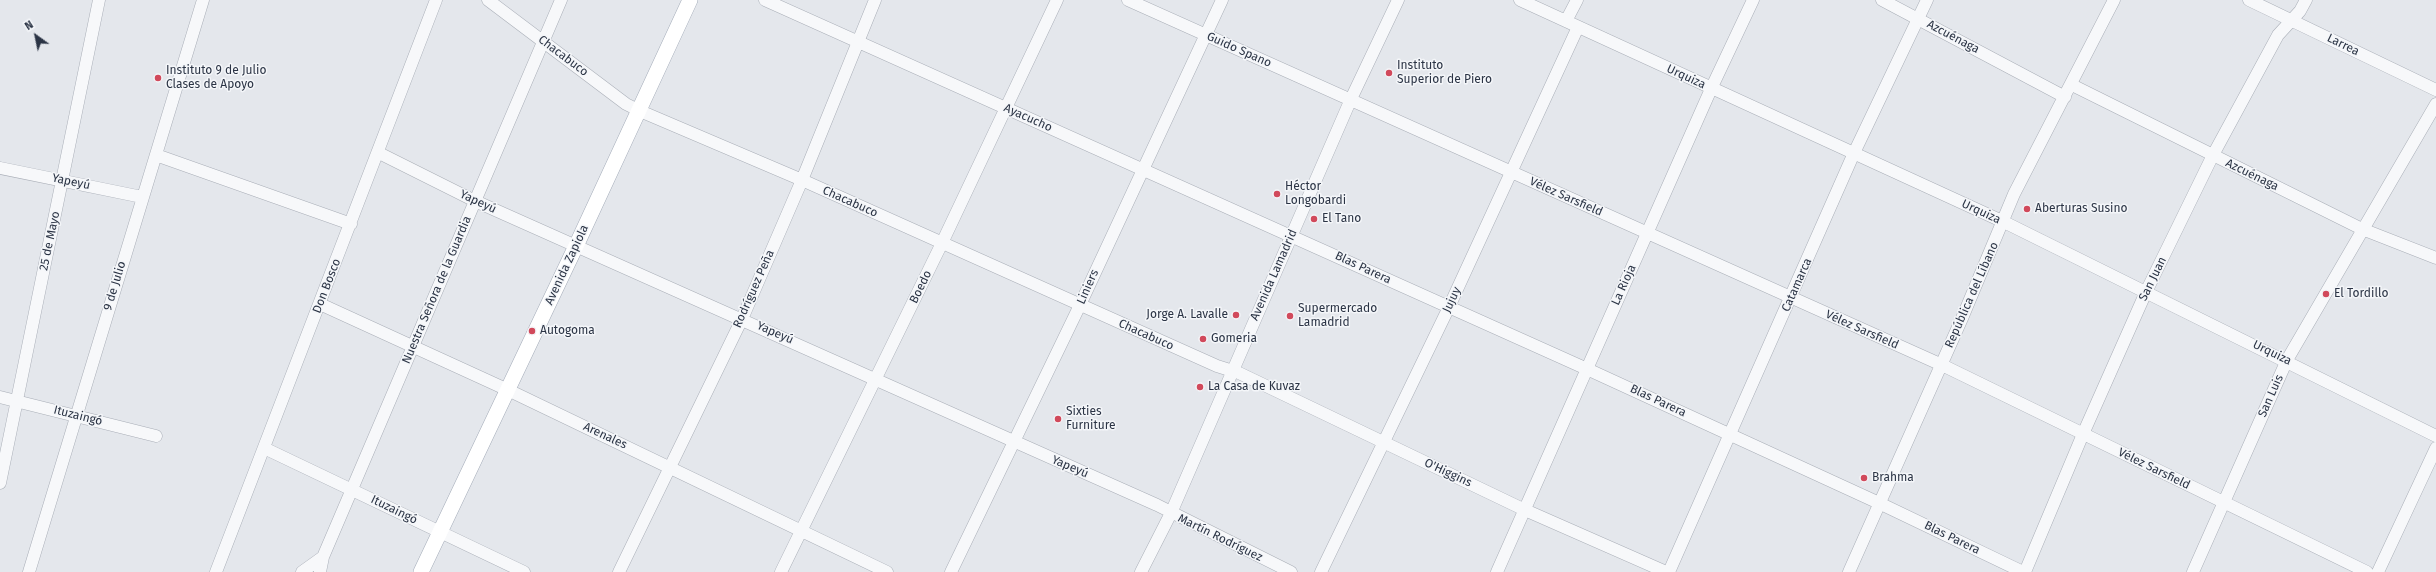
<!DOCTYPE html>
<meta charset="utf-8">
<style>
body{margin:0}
#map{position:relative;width:2436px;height:572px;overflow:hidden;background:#e4e7ec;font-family:"Fira Sans",sans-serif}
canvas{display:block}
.north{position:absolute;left:16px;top:16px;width:40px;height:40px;-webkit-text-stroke:3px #f4f6f9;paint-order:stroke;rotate:327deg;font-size:11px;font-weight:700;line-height:16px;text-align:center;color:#2b3445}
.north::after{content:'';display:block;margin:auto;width:14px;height:18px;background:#2b3445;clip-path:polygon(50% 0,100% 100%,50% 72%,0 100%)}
</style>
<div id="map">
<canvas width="2436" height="572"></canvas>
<div class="north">N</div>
</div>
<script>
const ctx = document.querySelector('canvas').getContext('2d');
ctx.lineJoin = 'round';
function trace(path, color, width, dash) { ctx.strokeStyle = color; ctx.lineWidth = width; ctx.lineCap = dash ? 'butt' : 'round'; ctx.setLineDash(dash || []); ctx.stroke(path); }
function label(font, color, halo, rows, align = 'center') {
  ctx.font = font + ' "Fira Sans",sans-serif'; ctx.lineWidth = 3; ctx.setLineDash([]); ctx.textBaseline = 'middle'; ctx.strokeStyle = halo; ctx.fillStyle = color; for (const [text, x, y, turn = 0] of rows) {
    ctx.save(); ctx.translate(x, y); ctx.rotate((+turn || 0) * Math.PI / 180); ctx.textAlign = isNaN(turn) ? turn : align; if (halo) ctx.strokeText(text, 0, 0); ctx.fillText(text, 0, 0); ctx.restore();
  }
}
const minor = new Path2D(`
 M488 0 626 104 640 111 802 180 1217 366 1239 373 1525 510 1666 572
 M765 0 1587 369 1879 503 2023 572
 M1128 0 1942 365 2367 572
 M1520 0 2004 222 2436 436
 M1882 0 2065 97
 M2249 0 2436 90
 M1566 21 1577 0
 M2072 85 2362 229 2436 258
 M379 153 475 201 1157 505 1291 572
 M156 155 351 224
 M0 168 142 197
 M320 304 508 390 887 572
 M0 397 156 436
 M264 448 524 572
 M0 483 99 0
 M29 572 203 0
 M216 572 436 0
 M302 572 323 557
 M320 572 323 557 561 0
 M619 572 742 319 802 180 875 0
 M781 572 942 243 1057 0
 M951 572 1080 305 1222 0
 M1141 572 1171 513 1351 99 1398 0
 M1321 572 1449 307 1578 27
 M1497 572 1711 89 1753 0
 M1669 572 1854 153 1927 0
 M1849 572 1963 316 2014 194 2114 0
 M2025 572 2083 434 2146 292 2213 155 2278 35 2300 11 2306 0
 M2193 572 2287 360 2436 104
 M2378 572 2436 448`);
const major = new Path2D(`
 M421 572 576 246 690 0`);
const markers = [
 [1389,73,4,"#d1495b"],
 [158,78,4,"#d1495b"],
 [1277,194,4,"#d1495b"],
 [2027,209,4,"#d1495b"],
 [1314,219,4,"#d1495b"],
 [2326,294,4,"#d1495b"],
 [1236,315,4,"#d1495b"],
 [1290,316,4,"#d1495b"],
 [532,331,4,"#d1495b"],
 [1203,339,4,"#d1495b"],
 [1200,387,4,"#d1495b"],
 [1058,419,4,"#d1495b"],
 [1864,478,4,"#d1495b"]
];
const streetNames = [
 ["Azcuénaga",1953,37,28],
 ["Larrea",2343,45,26],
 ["Guido Spano",1239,50,24],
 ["Chacabuco",563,56,37],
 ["Urquiza",1686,77,25],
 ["Ayacucho",1028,118,24],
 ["Azcuénaga",2252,175,26],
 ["Yapeyú",71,182,12],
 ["Vélez Sarsfield",1566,197,24],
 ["Yapeyú",478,202,25],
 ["Chacabuco",850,202,24],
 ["Urquiza",1981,212,25],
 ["25 de Mayo",50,241,-78],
 ["Avenida Zapiola",567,265,-65],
 ["Blas Parera",1363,268,25],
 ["Avenida Lamadrid",1274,275,-66],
 ["San Juan",2153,279,-64],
 ["La Rioja",1624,285,-66],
 ["Catamarca",1797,285,-66],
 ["9 de Julio",115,286,-73],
 ["Don Bosco",327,286,-69],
 ["Boedo",921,287,-64],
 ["Liniers",1088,287,-66],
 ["Rodríguez Peña",754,289,-66],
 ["Nuestra Señora de la Guardia",437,290,-67],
 ["República del Líbano",1972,295,-66],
 ["Jujuy",1452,300,-65],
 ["Vélez Sarsfield",1862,330,24],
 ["Yapeyú",775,333,24],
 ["Chacabuco",1146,335,24],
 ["Urquiza",2272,353,26],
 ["San Luis",2271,396,-66],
 ["Blas Parera",1658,401,25],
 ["Ituzaingó",78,416,14],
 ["Arenales",605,436,25],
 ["Yapeyú",1070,467,23],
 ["Vélez Sarsfield",2154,469,26],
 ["O'Higgins",1448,473,25],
 ["Ituzaingó",394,510,26],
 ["Martín Rodríguez",1220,538,26],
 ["Blas Parera",1952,538,26]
];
const poiNames = [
 ["Instituto",1397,66],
 ["Superior de Piero",1397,80],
 ["Instituto 9 de Julio",166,71],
 ["Clases de Apoyo",166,85],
 ["Héctor",1285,187],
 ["Longobardi",1285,201],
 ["Aberturas Susino",2035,209],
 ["El Tano",1322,219],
 ["El Tordillo",2334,294],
 ["Supermercado",1298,309],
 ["Lamadrid",1298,323],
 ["Jorge A. Lavalle",1228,315,"right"],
 ["Autogoma",540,331],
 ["Gomeria",1211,339],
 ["La Casa de Kuvaz",1208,387],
 ["Sixties",1066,412],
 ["Furniture",1066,426],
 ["Brahma",1872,478]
];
trace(minor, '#a9aeb7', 13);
trace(major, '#a3abb8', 16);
trace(minor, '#f7f8fa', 12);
trace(major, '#fff', 15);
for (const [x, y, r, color] of markers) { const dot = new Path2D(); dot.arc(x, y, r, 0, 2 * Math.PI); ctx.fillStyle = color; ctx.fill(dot); trace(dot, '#f4f6f9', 1.5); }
label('12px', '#2b3445', '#f4f6f9', streetNames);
label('12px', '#2b3445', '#f4f6f9', poiNames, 'left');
</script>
